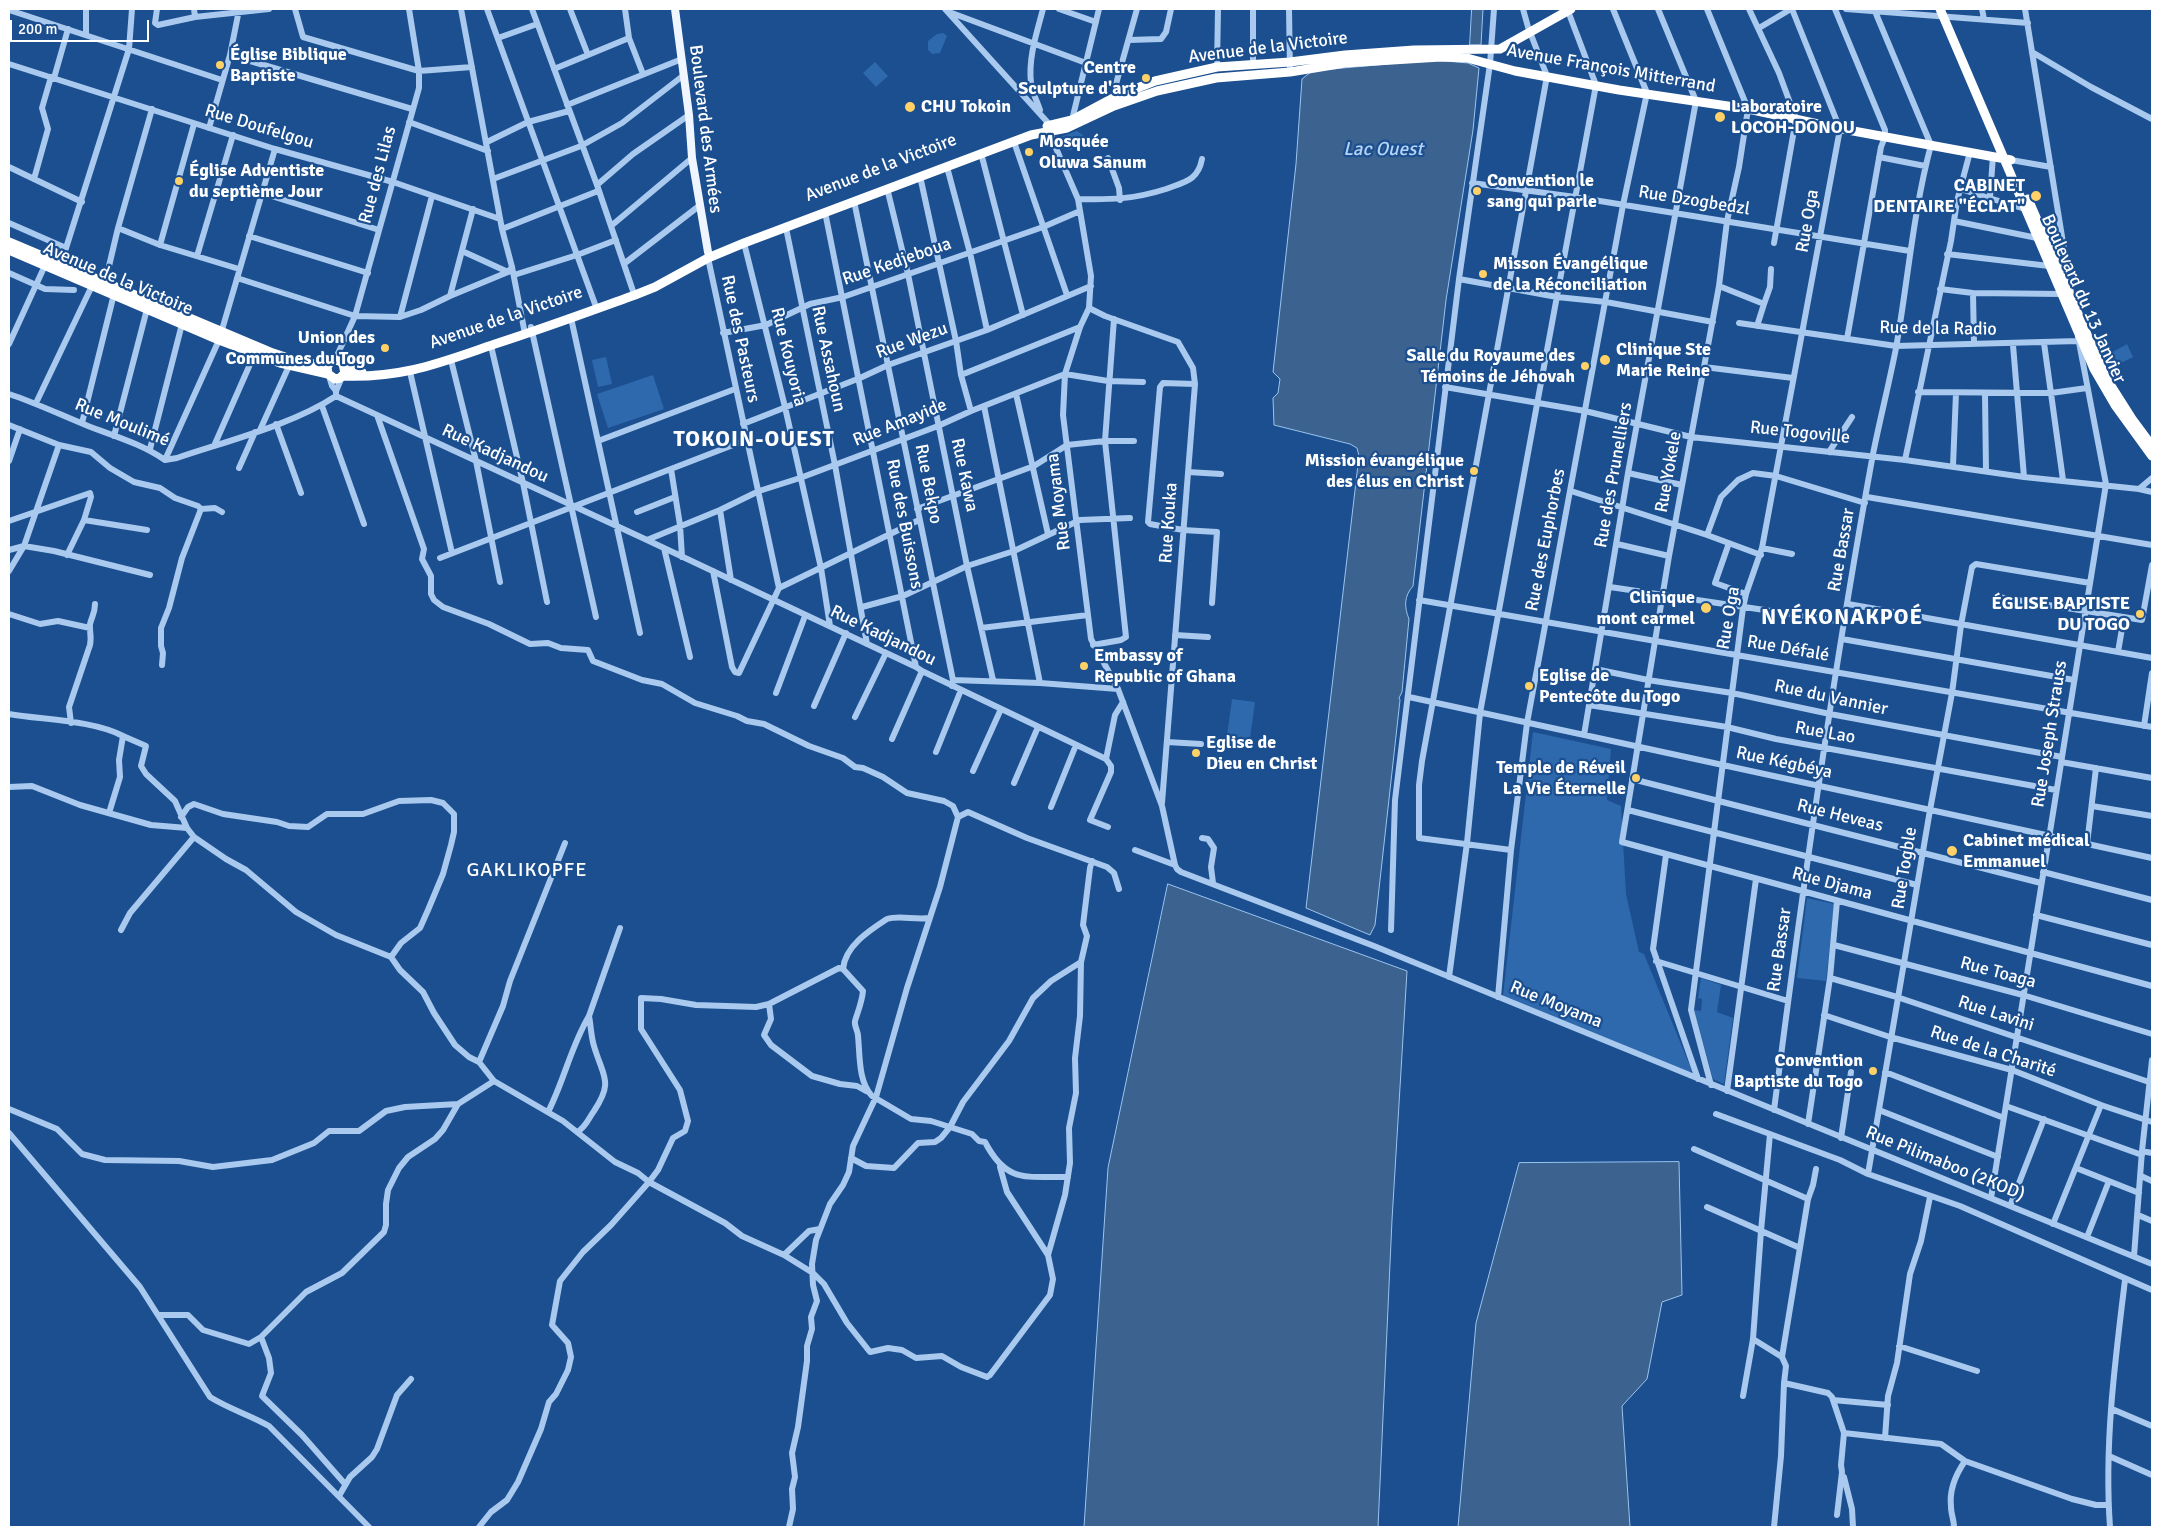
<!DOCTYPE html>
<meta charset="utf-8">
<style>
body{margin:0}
#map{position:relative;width:2161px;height:1536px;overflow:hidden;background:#1b4f8f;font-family:Signika,sans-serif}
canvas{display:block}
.frame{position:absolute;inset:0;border:10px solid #fff;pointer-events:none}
.scale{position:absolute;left:10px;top:20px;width:139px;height:22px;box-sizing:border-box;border:2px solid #fff;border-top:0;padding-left:6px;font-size:15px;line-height:18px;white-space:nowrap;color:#fff;-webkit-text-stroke:4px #1b4f8f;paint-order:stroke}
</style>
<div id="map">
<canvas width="2161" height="1536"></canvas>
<div class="frame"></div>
<div class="scale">200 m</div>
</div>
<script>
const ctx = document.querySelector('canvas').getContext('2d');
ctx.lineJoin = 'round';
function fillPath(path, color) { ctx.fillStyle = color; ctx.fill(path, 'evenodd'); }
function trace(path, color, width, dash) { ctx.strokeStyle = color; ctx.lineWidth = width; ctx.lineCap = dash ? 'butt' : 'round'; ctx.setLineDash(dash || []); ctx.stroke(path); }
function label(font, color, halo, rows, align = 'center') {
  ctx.font = font + ' Signika,sans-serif'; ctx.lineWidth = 4.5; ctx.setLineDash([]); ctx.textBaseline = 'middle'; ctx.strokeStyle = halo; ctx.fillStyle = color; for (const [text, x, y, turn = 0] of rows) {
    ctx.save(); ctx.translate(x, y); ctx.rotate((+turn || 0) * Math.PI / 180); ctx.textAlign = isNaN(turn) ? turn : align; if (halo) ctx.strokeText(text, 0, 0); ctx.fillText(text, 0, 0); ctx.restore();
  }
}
const green = new Path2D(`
 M943 33 947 36 940 53 932 54 928 50V41L937 34Z
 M875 62 888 76 876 87 863 73Z
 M1077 131 1083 135 1082 144 1070 150 1063 149 1057 140 1063 136Z
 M2127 344 2133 357 2113 367 2107 355Z
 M606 357 612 384 598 387 592 360Z
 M653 375 664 409 608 428 597 394Z
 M1232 699 1255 702 1249 746 1226 743Z
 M1533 732 1611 749 1607 800 1621 806 1626 894 1639 952 1644 954 1692 1071 1690 1072 1679 1068 1503 996Z
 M1807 898 1834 904 1826 981 1797 978Z
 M1701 978 1721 985 1717 1012 1733 1018 1724 1084 1713 1079 1694 1010 1701 1011 1702 999 1698 998Z`);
const water = new Path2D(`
 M1472 9H1483L1481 45H1470Z
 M1434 60 1468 63 1479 68 1473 130 1446 300 1413 586C1404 596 1404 607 1409 619L1402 692 1399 698 1400 700 1375 925 1370 935 1306 908 1359 456 1357 448 1350 444 1274 425 1273 398 1278 393 1280 379 1273 372 1296 164 1302 79 1312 71Z
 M1168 884 1407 971 1392 1220 1378 1527H1084L1108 1168Z
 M1679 1162 1682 1295 1662 1302 1647 1379 1622 1406 1630 1527H1458L1476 1323 1519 1163Z`);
const minor = new Path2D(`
 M86 9V35
 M157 9 155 23 158 25 195 17 269 9
 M194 9 195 17
 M295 9 303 37 419 71 472 67
 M461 9 502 229 512 267 525 334
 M487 9 595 304
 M532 9 597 185 633 291
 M570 9 588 55
 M625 9 629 38 643 74
 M945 9 1050 125
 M1059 9 1096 22
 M1253 9V64
 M1289 9 1290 72
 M1707 9 1748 109 1739 167 1727 221 1719 286 1669 556 1622 842 2152 986
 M1749 9 1779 73 1796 119 1774 243
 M1835 9 1885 130V137L1881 147 1847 339
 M1846 9 2028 23
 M1982 9 1984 19
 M2025 9 2071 292
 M9 10 222 80
 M949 12 1086 63
 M1759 28 1791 9
 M498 38 537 24
 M1129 40 1161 39 1166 32 1171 9
 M2032 52 2091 87 2152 119
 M230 55 412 109
 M9 64 275 149 393 182 500 219
 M1217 67 1218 9
 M554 69 629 38
 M54 78 68 29
 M1115 97 1116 84 1137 9
 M567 105 682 59
 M1040 110C1037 101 1032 92 1031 83 1028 58 1037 32 1043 9
 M1072 120 1099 9
 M409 122 488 151
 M209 128 230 55 239 10
 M1051 130 1052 139 1078 199 1091 276 1089 308 1080 327 1065 374 1063 415 1091 639 1118 689 1162 806 1175 865
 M487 142 528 122 569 111
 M1014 142 1067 295
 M981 153 1023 315
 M1879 157 1925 166
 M1108 158 1119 188 1120 200
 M2011 160 2051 167
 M9 167 82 202
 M947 167 970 253 987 330
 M920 176 956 341 961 375 971 411
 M34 179 48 129 42 108 51 77
 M493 179 581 146 622 123 684 75
 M1472 183 1575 197 1910 251
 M597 185 633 154 689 115
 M887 188 908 274 967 566 993 680
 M1960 189 2025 209
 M262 193 379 230
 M1990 197 1993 156
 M1078 199C1110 200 1135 199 1166 189 1184 182 1198 181 1202 159
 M854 201 953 680 952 686
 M825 212 916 667
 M1954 221 2037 238
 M9 223 66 248
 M611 226 692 158
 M118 228 160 245 239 269
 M786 228 835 465 867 644
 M502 229 598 191
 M249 236 368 273
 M744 243 785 407 821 568 830 626
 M160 245 194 124
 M462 251 508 272
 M1947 254 2049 266
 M197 256 233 135
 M708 258 779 588 739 673 735 672 732 667 713 571
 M625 263 699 206
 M60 267 129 49 132 9
 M9 273 45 289 74 290
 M514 275 577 255 616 240
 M237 278 355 316 400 317 421 310 450 296 508 272 512 267
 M1459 279 1557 297 1606 302 1713 322
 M105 283 118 228 152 109
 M1719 286 1764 304 1757 326
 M1940 289 1973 293 2062 294
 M1973 293 1974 344
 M450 296 473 209
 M1764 304 1770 287 1771 269
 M1089 308 1105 316 1178 342 1193 368 1195 384 1162 803
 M400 317 432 196
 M571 318 640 633
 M1739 323 1896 346 2078 341
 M531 327 596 617
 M723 333 766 325 810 304 843 297 1043 227 1080 211
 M2044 343 2063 480
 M9 344 47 261
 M2013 345 2024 477
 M491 346 523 483 547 602
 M335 360 355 316 419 88V71L409 9
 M451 360 476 461 500 582
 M1704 367 1793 378
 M410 372 452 553
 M961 375 1080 327
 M329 376 332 386 336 391
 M1195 384 1163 383 1160 387 1148 522 1150 524 1183 530 1217 532 1212 603
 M1445 387 1585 411 1691 437 1905 460 2024 477 2139 489 2152 478
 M1918 392 2051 393 2087 388
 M9 394C36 403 61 415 88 426 114 436 142 444 165 460L177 458C227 441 292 425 336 396
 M1016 394 1048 534
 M1985 394 1986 471
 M336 396 647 540 720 510 759 491 800 478 938 426 971 411 1065 374 1108 381 1143 382
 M336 396V391L342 377
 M36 403 90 290 94 286
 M322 406 364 524
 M984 406 1040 683
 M377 415 424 549 422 559 431 576V594L434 600 443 607 489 624 530 644 548 643 561 648 588 650 593 661 642 680 662 684 695 703 737 716 747 721 764 724 809 746 843 758 855 767 863 768 883 777 907 793 944 801 953 806 958 817 968 812 1027 838 1107 867 1114 873 1119 889
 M82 423 114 294
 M276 424 301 493
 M743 424 860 378 888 365 987 330 1091 286
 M9 425 59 445 91 452 110 468 134 482 160 488 175 498 198 506 201 509 182 558 169 608 161 628V646L163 653 162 665
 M260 430 289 366
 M114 436 147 309
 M598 441 735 389
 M214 446 255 353
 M150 449 182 324
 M1829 452 1852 417
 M165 460 219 340 275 149
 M1905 460 1951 241 1957 201 1970 152
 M9 461 20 429
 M1953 466 1956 393
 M239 468 255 432
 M671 469 680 525 682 557
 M1188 472 1221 474
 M1628 473 1682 485
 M2139 489 2152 492
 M1571 491 1707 535 1761 555
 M1867 497 2152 545
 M201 509 215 508 222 512
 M917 509 1034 466 1067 445 1105 441H1134
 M720 510 731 580
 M637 512 675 497
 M84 520 147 530
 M9 521 90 493 91 497 84 520 67 555
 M1707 535 1721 497 1738 480 1753 473 1776 476 1865 503
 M647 540 916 667 922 671 1106 759 1111 766V772L1090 820 1108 827
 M1729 543 1715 583 1746 594
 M1617 544 1669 556
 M664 548 690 657
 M1762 548 1792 554
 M9 550 24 546 54 551 150 575
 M440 558 746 440
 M9 571 24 546 59 445
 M1610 587 1845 622
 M779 588 919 520
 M1998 597 2142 620 2152 565
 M1419 600 2152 727
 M1848 604 2152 658
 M862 607 903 596 967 566 1014 551 1080 520 1130 518
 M9 614 40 624 58 621 90 628
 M981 628 1088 615
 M1175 635 1208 637
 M1842 639 2074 680
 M1093 645 1121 640 1126 637 1105 441 1114 319
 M2118 652 2124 617
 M1595 669 1648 680 1732 693 1830 714 2062 757
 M953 680 1040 683 1118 689
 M776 693 805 616
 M1409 697 2152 858
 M1589 705 1727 727 1776 739 2056 790
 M814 706 846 633
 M9 714C43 720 93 720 123 736L119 760 120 777 109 813
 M855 717 886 653
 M71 723 69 707 90 645C92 636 89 630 90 624 92 616 95 613 95 604
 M2144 726 2152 673
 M1584 735 1628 473 1696 101 1658 9
 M123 736 146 746 141 766 146 774 175 801 187 828 194 837 226 859 246 870 296 912 336 935 391 957 400 970 423 992 434 1013 455 1045 469 1057 479 1062 494 1081 563 1121 615 1162 638 1173 649 1182 725 1223 742 1236 784 1255 813 1273 824 1284 847 1323 870 1352 888 1348 902 1350 916 1358 942 1356 961 1367 987 1377 990 1375 1050 1295 1053 1279 1048 1255 1065 1195 1070 1163 1069 1128 1076 1093 1075 1058 1080 1016 1081 962
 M892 739 922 671
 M1167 742 1201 744
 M936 752 961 690
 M1106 759 1115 715 1123 702
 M2061 762 2152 778
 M973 771 1001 709
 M1632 779 2041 883
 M1014 783 1038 727
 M9 787 32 786 80 805 151 825 187 828
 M2092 806 2152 816
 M1051 807 1076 745
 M1628 810 1917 885
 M181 817 188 807 194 804 223 814 277 822 289 826 308 827 327 814H363L399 801 431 800 443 803 454 814V832L451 845 443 874 428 910 420 928 401 943 391 957
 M1202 838 1208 839 1214 848 1211 867 1213 883
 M2087 844 2096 768
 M1135 850 1175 865 1177 869 1181 872 1374 946 2152 1264
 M1511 850 1419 838V785L1422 761 1547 76 1528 27 1523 9
 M1666 855 1653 949 1698 1079
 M2043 872 2152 900
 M2036 915 2152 945
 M929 918C915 920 899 915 887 919 870 930 845 946 843 969L863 991C862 1002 858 1011 855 1021 854 1026 858 1031 858 1036 860 1054 858 1082 872 1096L911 1119 931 1121 972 1134 979 1141 985 1142C1007 1184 1026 1176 1068 1177
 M121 930 130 913 194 837
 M1391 930 1395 800 1459 279 1490 64 1494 9
 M1834 945 2023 995 2152 1034
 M1656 961 1788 1001
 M1449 977 1467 843 1480 713 1596 85 1568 11
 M1830 978 1897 997 2152 1083
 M1498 997 1511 850 1527 723 1623 205 1647 93 1613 9
 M769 1004 771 1019 764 1035 771 1045 812 1076 840 1084 857 1086 866 1091
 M1824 1015 1890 1037 2012 1070 2101 1105 2152 1122
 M479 1062 503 1006 510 981 565 843
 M1885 1072 2004 1118
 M1711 1085 1691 1010 1743 608 1746 594 1762 548 1840 129 1792 9
 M1727 1091 1756 879
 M2006 1106 2142 1155
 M9 1109 57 1129 82 1154 105 1160 179 1161 213 1167 272 1160 314 1143 329 1131H359L386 1111 405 1107 458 1104
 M1774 1110C1802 891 1833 672 1873 454 1880 419 1889 384 1896 348 1908 281 1913 212 1931 145L1874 9
 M1879 1110 1998 1157
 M548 1112C564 1081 571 1046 589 1016L620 928
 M1716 1114 1840 1160 1868 1174 1960 1206 2152 1290
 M1808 1124 1830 978 1837 901
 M577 1132C586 1127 588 1119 594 1111 614 1081 603 1077 594 1046 591 1037 591 1026 589 1016
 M9 1133 140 1287 210 1397C229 1409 250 1415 269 1426L369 1527
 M1841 1138 1851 1072
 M1694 1149 1808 1199
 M2142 1151 2152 1153
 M851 1158 866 1166 894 1168 918 1143 935 1142 941 1138 950 1127 963 1102 1009 1041 1033 998 1051 981 1081 962 1087 936 1083 925 1090 868 1092 861
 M1000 1167 1007 1192 1048 1255
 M2076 1168 2139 1193
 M1816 1169 1813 1185 1808 1199 1782 1357 1786 1366 1784 1383 1828 1393 1832 1397 1844 1433 1841 1465 1842 1472 1837 1515
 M1868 1174 1930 810 1952 693 1961 625 1972 567 1976 564 2090 583
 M2141 1176 2152 1181
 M1991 1198 2106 484 2078 337
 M2010 1206 2044 1119
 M1707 1207 1800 1248
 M2138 1215 2152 1221
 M2053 1224 2101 1105
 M2087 1237 2109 1181
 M784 1255 809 1231 820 1229
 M2134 1256 2142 1151 2152 1060
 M158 1315H188L203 1330 249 1344 261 1337 306 1292 342 1273 384 1232 386 1225V1204L388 1190 399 1168 408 1157 435 1139 443 1130 458 1104 494 1081
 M261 1337 269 1358 271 1373 262 1396 302 1435 345 1484
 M1753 1339 1782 1357
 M1899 1346 1977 1371
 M1743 1396 1753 1339 1761 1231 1770 1134
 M1833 1400 1888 1405
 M2112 1409 2152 1426
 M1844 1433 1941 1444 1965 1461 2072 1499 2096 1505H2108
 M1885 1438 1888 1396 1897 1363 1910 1274 1921 1241 1930 1197
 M2109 1456 2152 1475
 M1844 1477 1852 1509 1853 1527
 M339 1496 350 1477 372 1457 377 1449 397 1395 411 1379
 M479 1527 491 1512 507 1500 518 1482 541 1429 549 1402 556 1394 568 1370 571 1357 568 1343 552 1325 560 1281 583 1252 611 1225 649 1182 658 1170 673 1138 685 1131 688 1121 680 1090 641 1029V998L661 999 696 1005 756 1007 769 1004 839 968 843 969
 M789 1527 793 1509 792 1489 795 1477 792 1453 798 1427 807 1361V1346L812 1329 811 1317 817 1301 813 1285 812 1264 816 1240 830 1204 843 1185 849 1172 853 1146 876 1097 907 988 940 887 958 817
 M1774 1527 1781 1456 1784 1383
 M1954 1527C1954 1520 1951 1514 1951 1507 1949 1490 1956 1474 1965 1461
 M2110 1527C2104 1445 2115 1361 2125 1280`);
const major = new Path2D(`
 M675 9 689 115 692 158 708 252`);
const highway = new Path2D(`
 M1940 9 2094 369 2115 405 2152 456
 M1047 126 1072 120 1115 97 1155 81 1217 67 1290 62 1345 55 1414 50 1500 49 1571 9
 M2028 199 2106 378 2132 419 2152 446
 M9 242 270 352 291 359 327 367
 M9 250 219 340 280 363 328 374 335 379 340 378 345 373 343 364 339 360 331 361 327 367 328 374
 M345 368 362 372
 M343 376C404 378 439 363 495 344 542 329 588 312 635 295L655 287 708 258 744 243 1031 135 1067 128 1114 106 1157 91 1216 78 1290 72 1345 63 1392 60 1441 57 1467 58 1515 71 1619 90 1748 109 1837 128 2011 160`);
const markers = [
 [220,65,5,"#ffd166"],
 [1146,78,5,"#ffd166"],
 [910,107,6,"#ffd166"],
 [1720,117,6,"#ffd166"],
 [1029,152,5,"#ffd166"],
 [179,181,5,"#ffd166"],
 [1477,191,5,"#ffd166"],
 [2036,196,6,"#ffd166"],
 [1483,274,5,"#ffd166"],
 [385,348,5,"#ffd166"],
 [1605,360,6,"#ffd166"],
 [1585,366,5,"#ffd166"],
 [1474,471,5,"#ffd166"],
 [1706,608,6,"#ffd166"],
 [2140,614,5,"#ffd166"],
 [1084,666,5,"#ffd166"],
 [1529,686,5,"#ffd166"],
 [1196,753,5,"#ffd166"],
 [1636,778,5,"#ffd166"],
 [1952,851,6,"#ffd166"],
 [1873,1071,5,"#ffd166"]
];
const streetNames = [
 ["Avenue de la Victoire",1268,48,-7],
 ["Avenue François Mitterrand",1611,69,10],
 ["Rue Doufelgou",259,127,17],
 ["Boulevard des Armées",705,129,83],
 ["Avenue de la Victoire",881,168,-21],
 ["Rue des Lilas",378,175,-75],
 ["Rue Dzogbedzl",1694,201,9],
 ["Rue Oga",1808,221,-80],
 ["Rue Kedjeboua",897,262,-19],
 ["Avenue de la Victoire",118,279,23],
 ["Boulevard du 13 Janvier",2083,299,66],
 ["Avenue de la Victoire",506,318,-19],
 ["Rue de la Radio",1938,329,1],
 ["Rue des Pasteurs",740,339,78],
 ["Rue Wezu",912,341,-20],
 ["Rue Kouyoria",788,357,76],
 ["Rue Assahoun",828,359,78],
 ["Rue Moulimé",122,423,22],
 ["Rue Amayide",900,423,-22],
 ["Rue Togoville",1800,433,6],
 ["Rue Kadjandou",495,454,25],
 ["Rue Yokele",1669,472,-80],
 ["Rue Kawa",964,475,78],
 ["Rue des Prunelliers",1614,475,-80],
 ["Rue Bekpo",928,484,79],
 ["Rue Moyama",1059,502,-97],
 ["Rue Kouka",1169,523,-86],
 ["Rue des Buissons",904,524,79],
 ["Rue des Euphorbes",1546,540,-79],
 ["Rue Bassar",1842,550,-80],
 ["Rue Oga",1729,618,-80],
 ["Rue Kadjandou",883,636,26],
 ["Rue Défalé",1788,649,10],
 ["Rue du Vannier",1831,698,12],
 ["Rue Lao",1825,733,10],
 ["Rue Joseph Strauss",2050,734,-81],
 ["Rue Kégbéya",1784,763,12],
 ["Rue Heveas",1840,816,14],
 ["Rue Togble",1905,868,-81],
 ["Rue Djama",1832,884,15],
 ["Rue Bassar",1780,950,-82],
 ["Rue Toaga",1998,973,15],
 ["Rue Moyama",1556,1005,22],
 ["Rue Lavini",1996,1014,18],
 ["Rue de la Charité",1993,1052,18],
 ["Rue Pilimaboo (2KOD)",1945,1164,22]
];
const poiNames = [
 ["Église Biblique",230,55],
 ["Baptiste",230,76],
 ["Centre",1136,68,"right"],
 ["Sculpture d'art",1136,89,"right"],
 ["CHU Tokoin",921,107],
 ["Laboratoire",1731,107],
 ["LOCOH-DONOU",1731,128],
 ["Mosquée",1039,142],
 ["Oluwa Sanum",1039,163],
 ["Église Adventiste",189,171],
 ["du septième Jour",189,192],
 ["Convention le",1487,181],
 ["sang qui parle",1487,202],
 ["CABINET",2025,186,"right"],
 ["DENTAIRE \"ÉCLAT\"",2025,207,"right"],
 ["Misson Évangélique",1493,264],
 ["de la Réconciliation",1493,285],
 ["Union des",375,338,"right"],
 ["Communes du Togo",375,359,"right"],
 ["Clinique Ste",1616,350],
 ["Marie Reine",1616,371],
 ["Salle du Royaume des",1575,356,"right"],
 ["Témoins de Jéhovah",1575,377,"right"],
 ["Mission évangélique",1464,461,"right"],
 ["des élus en Christ",1464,482,"right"],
 ["Clinique",1695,598,"right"],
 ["mont carmel",1695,619,"right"],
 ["ÉGLISE BAPTISTE",2130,604,"right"],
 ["DU TOGO",2130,625,"right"],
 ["Embassy of",1094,656],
 ["Republic of Ghana",1094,677],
 ["Eglise de",1539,676],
 ["Pentecôte du Togo",1539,697],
 ["Eglise de",1206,743],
 ["Dieu en Christ",1206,764],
 ["Temple de Réveil",1626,768,"right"],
 ["La Vie Éternelle",1626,789,"right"],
 ["Cabinet médical",1963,841],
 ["Emmanuel",1963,862],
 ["Convention",1863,1061,"right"],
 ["Baptiste du Togo",1863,1082,"right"]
];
const waterNames = [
 ["Lac Ouest",1383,150]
];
const quarterNames = [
 ["GAKLIKOPFE",527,871]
];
const districtNames = [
 ["TOKOIN-OUEST",754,440],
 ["NYÉKONAKPOÉ",1842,618]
];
fillPath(green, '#2e69ad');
fillPath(water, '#3c6290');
trace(water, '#9cc4f0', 1);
trace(minor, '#a9c9ee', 6);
trace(major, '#f0f6ff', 8);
trace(highway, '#fff', 9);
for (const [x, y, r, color] of markers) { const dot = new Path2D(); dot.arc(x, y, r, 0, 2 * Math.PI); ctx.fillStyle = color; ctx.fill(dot); trace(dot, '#1b4f8f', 2); }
label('18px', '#fff', '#1b4f8f', streetNames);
label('bold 18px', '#fff', '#1b4f8f', poiNames, 'left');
label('italic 19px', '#b5d3f5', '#1b4f8f', waterNames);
ctx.letterSpacing = '1px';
label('20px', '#fff', '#1b4f8f', quarterNames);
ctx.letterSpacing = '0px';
ctx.letterSpacing = '1px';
label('bold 22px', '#fff', '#1b4f8f', districtNames);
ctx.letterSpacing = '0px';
</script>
